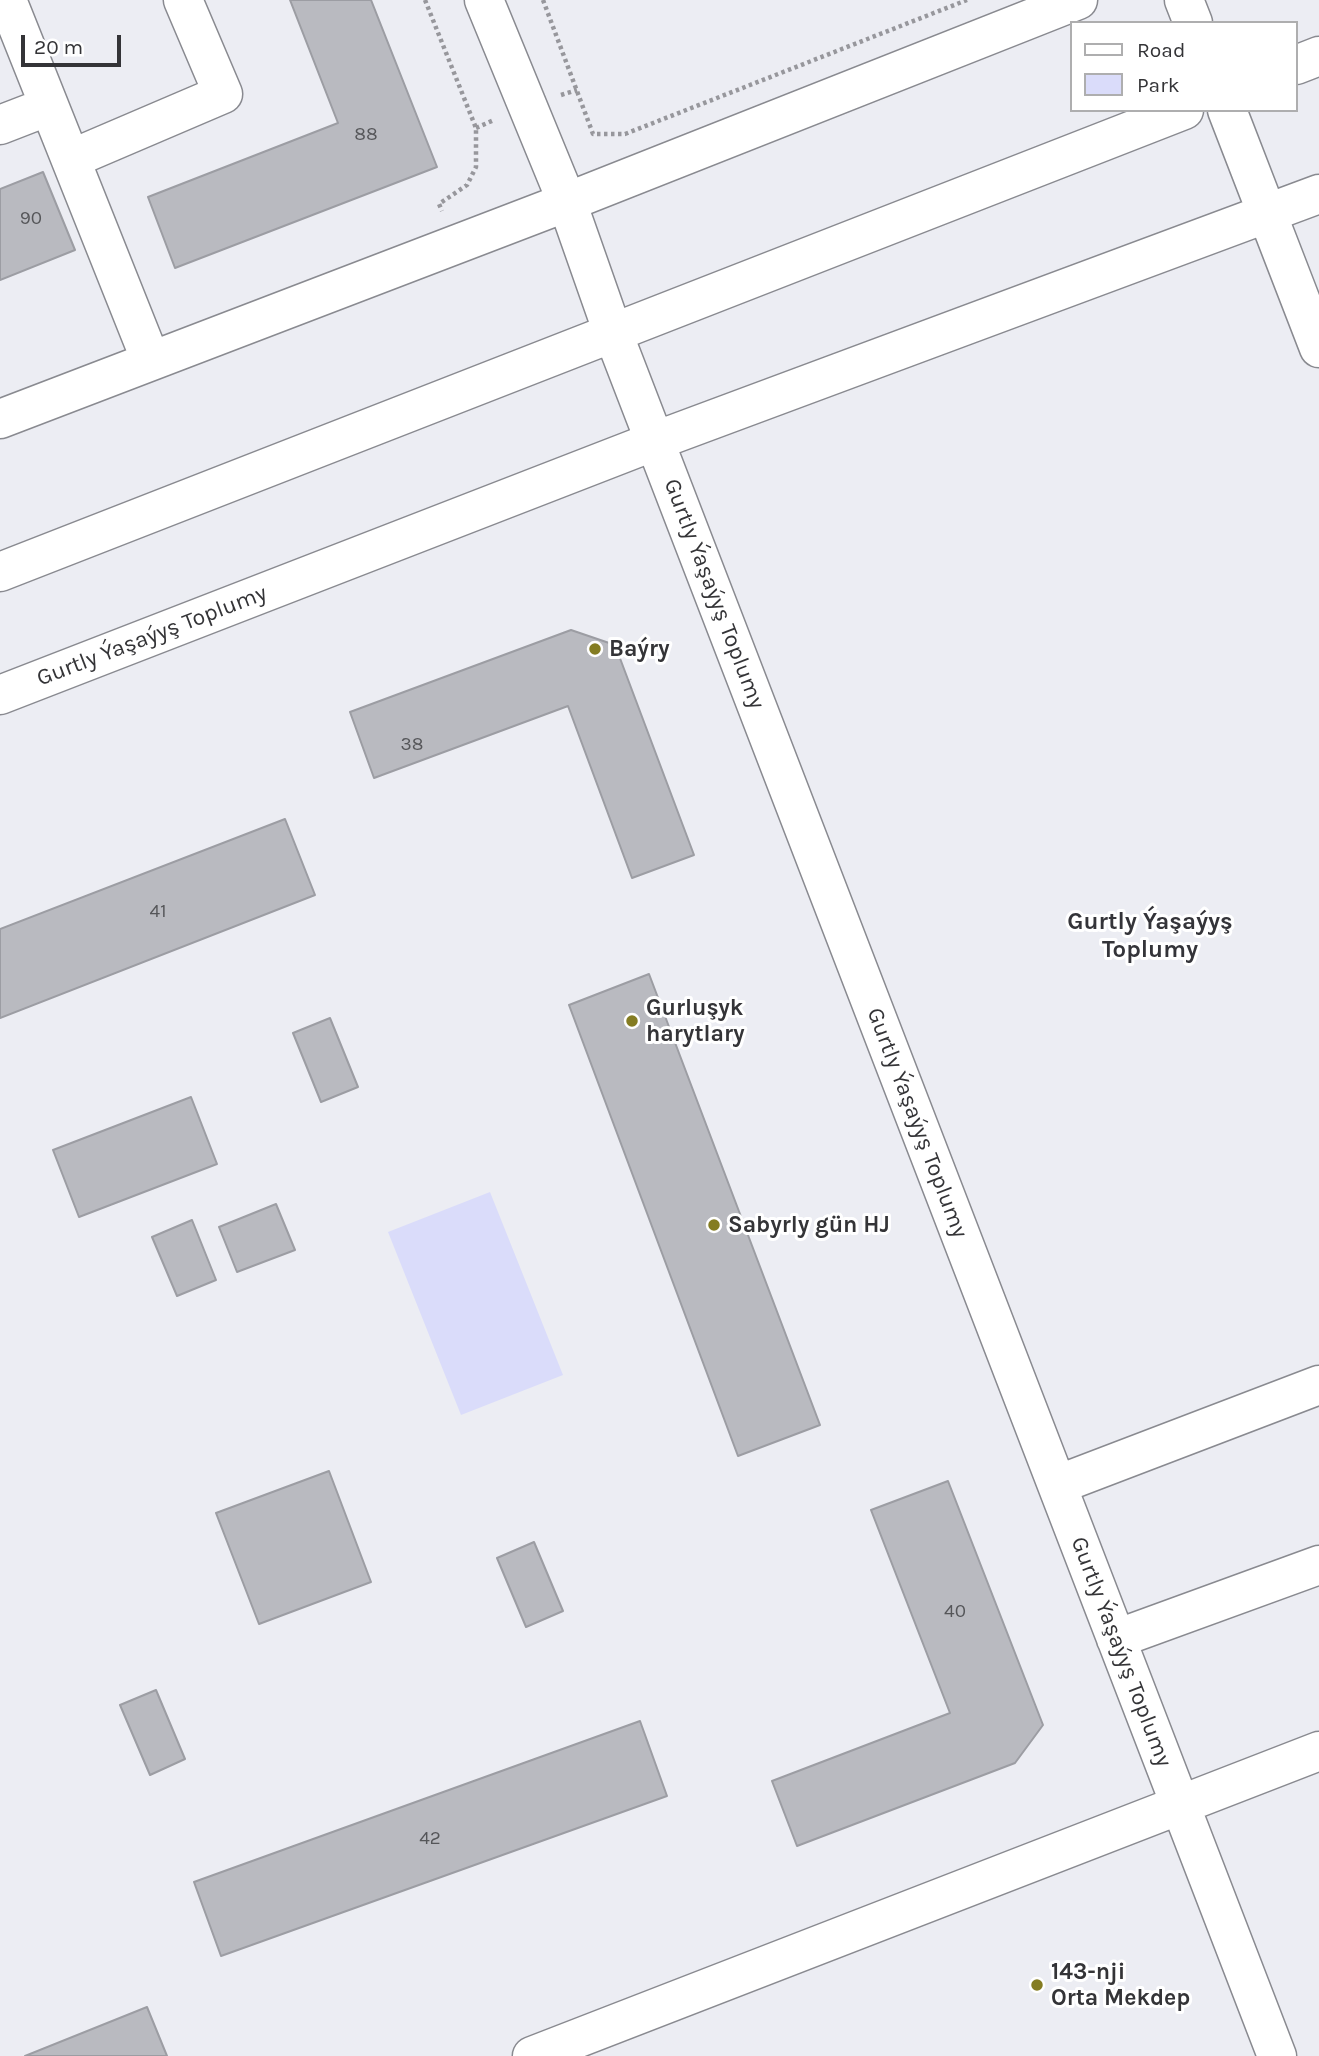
<!DOCTYPE html>
<meta charset="utf-8">
<style>
body{margin:0}
#map{position:relative;width:1319px;height:2056px;overflow:hidden;background:#ecedf3;font-family:Karla,sans-serif}
canvas{display:block}
.legend{position:absolute;left:1070px;top:21px;width:228px;height:91px;box-sizing:border-box;background:#fff;border:2px solid #aeaeaf;margin:0;padding:9px 12px;list-style:none;font-size:21px;color:#343437}
.legend li{display:flex;align-items:center;gap:14px;height:35px}
.legend b{width:35px;border:2px solid #aeaeaf}
.scale{position:absolute;left:21px;top:35px;width:100px;height:32px;box-sizing:border-box;border:4px solid #343437;border-top:0;padding-left:9px;font-size:21px;line-height:24px;white-space:nowrap;color:#343437;-webkit-text-stroke:5px #fff;paint-order:stroke}
</style>
<div id="map">
<canvas width="1319" height="2056"></canvas>
<ul class="legend">
<li><b style="height:9px;background:#fff"></b>Road</li>
<li><b style="height:19px;background:#dadcfa"></b>Park</li>
</ul>
<div class="scale">20 m</div>
</div>
<script>
const ctx = document.querySelector('canvas').getContext('2d');
ctx.lineJoin = 'round';
function fillPath(path, color) { ctx.fillStyle = color; ctx.fill(path, 'evenodd'); }
function trace(path, color, width, dash) { ctx.strokeStyle = color; ctx.lineWidth = width; ctx.lineCap = dash ? 'butt' : 'round'; ctx.setLineDash(dash || []); ctx.stroke(path); }
function label(font, color, halo, rows, align = 'center') {
  ctx.font = font + ' Karla,sans-serif'; ctx.lineWidth = 6; ctx.setLineDash([]); ctx.textBaseline = 'middle'; ctx.strokeStyle = halo; ctx.fillStyle = color; for (const [text, x, y, turn = 0] of rows) {
    ctx.save(); ctx.translate(x, y); ctx.rotate((+turn || 0) * Math.PI / 180); ctx.textAlign = isNaN(turn) ? turn : align; if (halo) ctx.strokeText(text, 0, 0); ctx.fillText(text, 0, 0); ctx.restore();
  }
}
const green = new Path2D(`
 M490 1192 563 1375 461 1415 388 1232Z`);
const building = new Path2D(`
 M290 0H371L437 167 175 268 148 197 338 123Z
 M43 172 75 250 0 280V189Z
 M571 630 615 645 694 855 632 878 568 706 374 778 350 712Z
 M285 819 315 895 0 1018V929Z
 M649 974 820 1425 738 1456 569 1005Z
 M330 1018 358 1087 321 1102 293 1033Z
 M191 1097 217 1164 79 1217 53 1150Z
 M276 1204 295 1250 237 1272 219 1227Z
 M192 1220 216 1280 177 1296 152 1237Z
 M329 1471 371 1582 259 1624 216 1513Z
 M948 1481 1043 1725 1015 1763 797 1846 772 1781 950 1713 871 1510Z
 M534 1542 563 1611 526 1627 497 1558Z
 M156 1690 185 1759 150 1775 120 1705Z
 M640 1721 667 1796 221 1956 194 1882Z
 M147 2007 167 2056H25Z`);
const path = new Path2D(`
 M425 0 476 128V167L467 185 439 204 442 211
 M543 0 593 134H625L967 0
 M561 95 577 90
 M476 128 494 120`);
const minor = new Path2D(`
 M7 0 151 361
 M484 0 567 202 613 333 1277 2056
 M1184 0 1193 23
 M1296 65 1319 56
 M1227 110 1319 348
 M0 125 49 106
 M71 159 223 94 183 0
 M0 419 567 202 1078 0
 M0 572 1184 110
 M0 695 655 441 1319 194
 M1057 1485 1319 1385
 M1116 1639 1319 1565
 M532 2056 1319 1751`);
const markers = [
 [595,649,7,"#847c22"],
 [632,1021,7,"#847c22"],
 [714,1225,7,"#847c22"],
 [1037,1985,7,"#847c22"]
];
const numberNames = [
 ["88",366,135],
 ["90",31,219],
 ["38",412,745],
 ["41",158,912],
 ["40",955,1612],
 ["42",430,1839]
];
const streetNames = [
 ["Gurtly Ýaşaýyş Toplumy",714,594,69],
 ["Gurtly Ýaşaýyş Toplumy",152,636,-21],
 ["Gurtly Ýaşaýyş Toplumy",917,1123,69],
 ["Gurtly Ýaşaýyş Toplumy",1121,1652,69]
];
const poiNames = [
 ["Baýry",609,649],
 ["Gurluşyk",646,1008],
 ["harytlary",646,1034],
 ["Sabyrly gün HJ",728,1225],
 ["143-nji",1051,1972],
 ["Orta Mekdep",1051,1998]
];
const neighbourhoodNames = [
 ["Gurtly Ýaşaýyş",1150,922],
 ["Toplumy",1150,950]
];
fillPath(green, '#dadcfa');
fillPath(building, '#b9bac0');
trace(building, '#9c9da3', 2);
trace(minor, '#898a90', 41);
trace(path, '#97979c', 4.5, [3.5, 3.5]);
trace(minor, '#fff', 38);
for (const [x, y, r, color] of markers) { const dot = new Path2D(); dot.arc(x, y, r, 0, 2 * Math.PI); ctx.fillStyle = color; ctx.fill(dot); trace(dot, '#fff', 2.5); }
label('19px', '#555659', null, numberNames);
label('23px', '#343437', '#fff', streetNames);
label('bold 23px', '#343437', '#fff', poiNames, 'left');
label('bold 24px', '#343439', '#fff', neighbourhoodNames);
</script>
